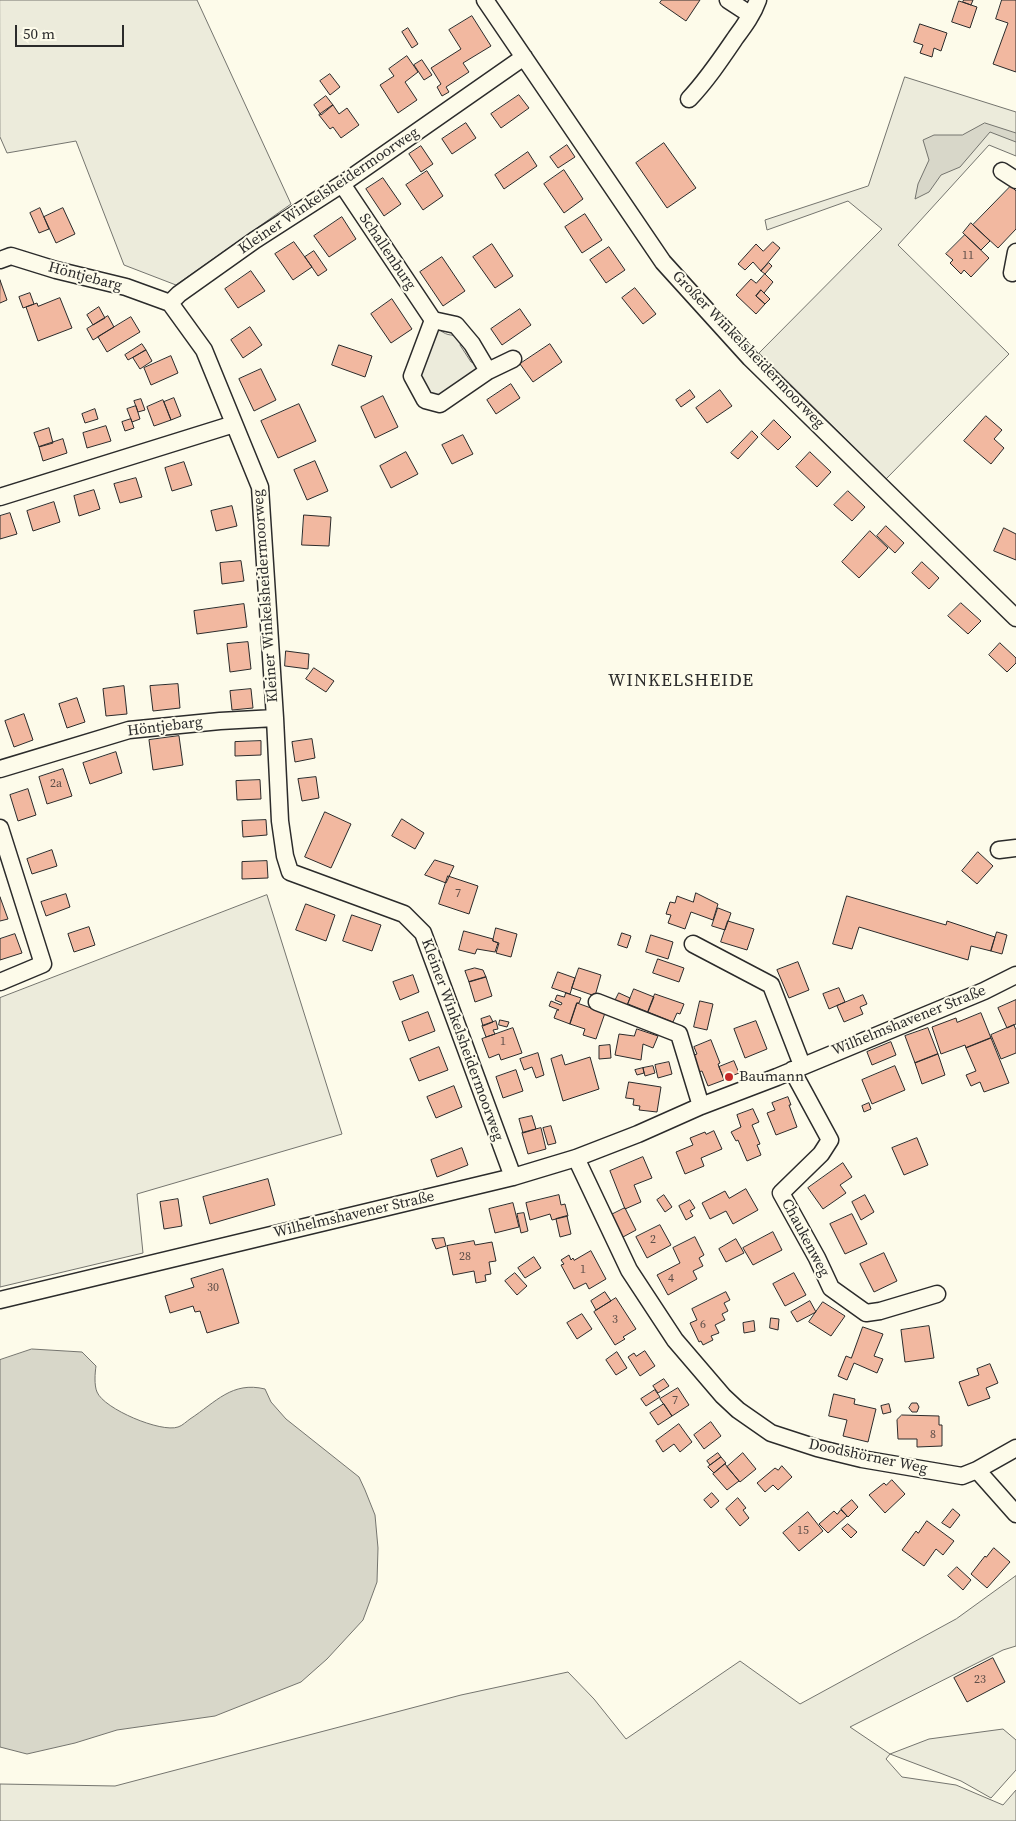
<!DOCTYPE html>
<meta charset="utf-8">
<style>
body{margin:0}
#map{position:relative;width:1016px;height:1821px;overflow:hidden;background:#fdfbea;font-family:"Source Serif 4",serif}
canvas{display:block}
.scale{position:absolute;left:15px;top:25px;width:109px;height:22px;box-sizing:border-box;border:2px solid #2b2b2b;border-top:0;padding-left:6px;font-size:15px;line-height:18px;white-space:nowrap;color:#2b2b2b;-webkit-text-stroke:4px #fdfbea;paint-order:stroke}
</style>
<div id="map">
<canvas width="1016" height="1821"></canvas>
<div class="scale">50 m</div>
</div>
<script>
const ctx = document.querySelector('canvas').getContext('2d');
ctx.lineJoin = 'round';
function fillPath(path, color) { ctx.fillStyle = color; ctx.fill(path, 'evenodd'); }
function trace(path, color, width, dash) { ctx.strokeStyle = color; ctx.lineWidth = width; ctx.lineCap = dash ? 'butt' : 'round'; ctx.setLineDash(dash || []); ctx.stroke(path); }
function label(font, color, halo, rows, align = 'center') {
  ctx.font = font + ' "Source Serif 4",serif'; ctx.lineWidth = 4; ctx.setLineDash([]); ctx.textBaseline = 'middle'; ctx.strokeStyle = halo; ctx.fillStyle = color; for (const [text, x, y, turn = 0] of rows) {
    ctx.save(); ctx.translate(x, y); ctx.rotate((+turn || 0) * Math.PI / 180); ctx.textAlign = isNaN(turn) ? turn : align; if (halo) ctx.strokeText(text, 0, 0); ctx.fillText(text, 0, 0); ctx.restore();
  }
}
const green = new Path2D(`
 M0 0H197L291 204 176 285 124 265 76 141 7 153 0 137Z
 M905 77 1016 112V156L989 145 898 245 1009 354 886 479 759 353 882 229 848 201 767 230 765 220 868 186Z
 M437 327C442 333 448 336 457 335L462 340 460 345 471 362 478 364 477 372 440 397H431L419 374Z
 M267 895 342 1134 137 1194 143 1253 0 1287V998Z
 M1016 1576V1646L1003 1650 850 1727 890 1754 929 1739 1003 1729 1016 1740V1770L991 1798 961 1781 890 1754 886 1759 902 1777 956 1785 1003 1805 1016 1790V1821H0V1784L115 1786 461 1695 568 1672 594 1699 626 1739 740 1661 800 1704 956 1619Z`);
const water = new Path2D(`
 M985 123 1016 133V142L990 132 960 167 941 175 929 192 915 199 918 184 929 160 923 140 934 135H962Z
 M32 1349 82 1352 96 1366C95 1373 94 1385 97 1392 104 1409 161 1433 178 1427 182 1426 187 1421 190 1419 216 1402 232 1381 265 1389L271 1402 286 1419 359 1477 365 1490 375 1515 378 1548 377 1582 363 1620 327 1659 301 1682 215 1716 117 1730 75 1743 27 1754 0 1747V1360Z`);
const building = new Path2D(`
 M662 0H700L686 21 660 3Z
 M964 0H973L971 5 963 2Z
 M1002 0H1016V72L993 64 1008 23 996 19Z
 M959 1 977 7 970 28 952 22Z
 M472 16 491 46 463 63 469 72 446 87 449 92 442 96 437 87 441 84 431 68 461 49 449 30Z
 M920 24 947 33 941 51 934 48 932 57 920 53 923 45 914 42Z
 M408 28 418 44 412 48 402 32Z
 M407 56 418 72 405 82 417 100 398 113 380 85 394 76 389 69Z
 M422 60 432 75 424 80 414 65Z
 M330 74 340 87 330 95 320 81Z
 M519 95 529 108 501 128 491 114Z
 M326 96 333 105 321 115 314 105Z
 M333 105 339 114 347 108 359 125 341 138 333 127 330 129 319 115Z
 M466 123 476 138 452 154 442 139Z
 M664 143 696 188 667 208 636 163Z
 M567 145 575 157 558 168 550 157Z
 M421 146 433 164 421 172 409 154Z
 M528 152 537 166 504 189 495 175Z
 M564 170 583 199 564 213 544 184Z
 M427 171 443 196 423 210 406 185Z
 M383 178 401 204 384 216 366 189Z
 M1011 186 1016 191V229L998 248 973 225Z
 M40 208 49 229 39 233 30 213Z
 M63 208 75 234 56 243 44 217Z
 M585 214 602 240 582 253 565 227Z
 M342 217 356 239 329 257 314 236Z
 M971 223 990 241 981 250 963 233Z
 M965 235 989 258 971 277 964 270 961 274 950 263 953 260 946 254Z
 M294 242 312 267 293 280 275 254Z
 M773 242 780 248 761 271 753 262 745 270 738 264 756 244 763 251Z
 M492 244 513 276 495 288 473 257Z
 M609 247 625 270 606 283 590 260Z
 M314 251 327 270 318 276 305 257Z
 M442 257 465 291 443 306 420 272Z
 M769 263 772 266 765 274 761 271Z
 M251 271 265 291 238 308 225 289Z
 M765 274 773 282 764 293 761 290 756 296 765 304 756 314 736 295 751 279 756 283Z
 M0 280 7 300 0 303Z
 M635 288 656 314 643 324 622 298Z
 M761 290 770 299 765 304 756 296Z
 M30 293 34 304 23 308 19 297Z
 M60 298 72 328 38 341 26 307 37 303 38 306Z
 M392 299 412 329 391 343 371 314Z
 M99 307 105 318 93 325 87 315Z
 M520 309 531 325 502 345 491 329Z
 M108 316 114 327 93 340 87 329Z
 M131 317 140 332 107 352 98 337Z
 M250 327 262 345 243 358 231 340Z
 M142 344 146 350 128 360 125 355Z
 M550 344 562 362 533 382 520 364Z
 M339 345 372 356 365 377 332 365Z
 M146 350 152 361 140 369 133 358Z
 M171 356 178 373 151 385 144 368Z
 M261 369 276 400 254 411 239 379Z
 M511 384 520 398 496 414 487 400Z
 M690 390 695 397 681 407 676 400Z
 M720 390 732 406 707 423 696 408Z
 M383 396 398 427 375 438 361 407Z
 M174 398 181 416 171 420 164 402Z
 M141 399 145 410 138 412 134 401Z
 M163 400 171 420 154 426 147 407Z
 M299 404 316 441 278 458 261 421Z
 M136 406 140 419 132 422 127 409Z
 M95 409 98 419 85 423 82 414Z
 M986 416 1002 430 994 439 1004 448 991 464 964 441Z
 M131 419 134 428 125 431 122 422Z
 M774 420 791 437 778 450 761 434Z
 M106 426 111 441 87 448 83 433Z
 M49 428 53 443 39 447 34 433Z
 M752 431 758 437 738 459 731 453Z
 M463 435 473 454 452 464 442 445Z
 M63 439 67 453 43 461 39 447Z
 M406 452 418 474 391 488 380 466Z
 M810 452 831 472 817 487 796 467Z
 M315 461 328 491 307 500 294 470Z
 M184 462 192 485 172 491 165 468Z
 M136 478 142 497 120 503 114 484Z
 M94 490 100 509 79 516 74 496Z
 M848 491 865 507 852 521 834 505Z
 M54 502 60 522 33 531 27 511Z
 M232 506 237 526 216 531 211 511Z
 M10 513 17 534 0 539V516Z
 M304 515 331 517 329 546 302 545Z
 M886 526 904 543 895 553 877 536Z
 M1004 528 1016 534V560L994 551Z
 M870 531 888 548 859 578 842 562Z
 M241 561 244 581 222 584 220 563Z
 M922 562 939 578 929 589 912 573Z
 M961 603 981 621 968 634 948 616Z
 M244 604 247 627 197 634 194 611Z
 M248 642 251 669 230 672 227 644Z
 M1000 643 1016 658V663L1007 672 989 655Z
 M286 651 309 654 308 669 285 666Z
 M314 668 334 681 326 692 306 679Z
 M178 684 180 708 153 711 150 686Z
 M124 686 127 714 106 716 103 689Z
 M251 689 253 708 232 710 230 691Z
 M77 698 85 722 67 728 59 704Z
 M24 714 33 740 14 747 5 721Z
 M179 736 183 765 153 770 149 740Z
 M312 739 315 758 295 762 292 742Z
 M261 741V755L235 756V742Z
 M116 752 122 773 90 784 83 763Z
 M63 769 72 796 47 804 39 777Z
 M316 777 319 798 302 801 298 779Z
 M260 780 261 799 237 800 236 781Z
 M28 789 36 815 18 821 10 795Z
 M325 812 351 824 331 868 305 857Z
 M402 819 424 833 415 849 392 836Z
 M266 820 267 835 243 837 242 821Z
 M52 850 57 866 32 874 27 859Z
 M978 852 993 866 977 884 962 871Z
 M435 860 454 866 446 883 425 875Z
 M267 861 268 878 242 879V862Z
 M448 876 478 886 469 914 439 904Z
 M696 893 718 904 713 920 691 912 685 929 668 923 671 915 666 914 670 902 675 903 677 896 693 902Z
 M66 894 70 907 46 916 41 902Z
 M847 896 946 925 947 921 995 937 991 951 971 946 968 960 859 927 852 949 833 944Z
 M0 897 8 919 0 921Z
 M306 904 335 915 326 941 296 930Z
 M718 908 731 913 725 930 712 926Z
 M352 915 381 925 372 951 343 941Z
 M728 921 754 929 747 950 721 942Z
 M89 927 95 945 74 952 68 934Z
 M496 928 517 934 511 957 496 953 499 943 493 941Z
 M464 931 493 939V941L498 943 495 952 477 949 475 954 459 950Z
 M997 932 1007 935 1002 954 991 951Z
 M622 933 631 936 627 948 618 945Z
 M15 934 22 953 0 960V939Z
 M651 935 673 942 668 959 646 952Z
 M658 959 684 968 679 982 653 973Z
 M798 962 809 990 789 998 777 970Z
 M475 968 483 970 486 977 469 982 465 971Z
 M579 968 601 975 595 996 572 988Z
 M558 972 575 978 570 994 552 988Z
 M413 975 419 992 400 1000 393 982Z
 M486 977 492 996 475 1002 469 982Z
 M839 988 845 1002 829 1009 823 994Z
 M634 989 654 997 648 1012 628 1004Z
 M566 993 581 998 579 1003H577L570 1024 554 1018 557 1010H559L549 1006 551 1001 561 1005 562 1003 555 1000 557 995 564 997Z
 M619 993 630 998 626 1008 614 1003Z
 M655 994 684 1004 680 1014 677 1013 673 1022 648 1012Z
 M863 995 867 1004 860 1007 863 1014 844 1022 837 1006Z
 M1016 1000V1024L1007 1028 998 1008Z
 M700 1001 713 1004 707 1030 694 1027Z
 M577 1003 605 1013 596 1039 583 1035 585 1029 570 1024Z
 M428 1012 435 1031 409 1041 402 1022Z
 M981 1013 991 1038 966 1048 965 1045 941 1054 932 1027 956 1018 957 1022Z
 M490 1016 493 1022 483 1026 481 1019Z
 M500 1020 509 1022 507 1027 499 1025Z
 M496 1021 498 1029 493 1030 495 1034 486 1037 482 1026Z
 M756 1021 767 1049 745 1058 734 1029Z
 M1014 1025 1016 1030V1053L1001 1059 991 1035Z
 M513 1028 522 1053 501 1060 499 1054 489 1058 482 1039Z
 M928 1028 938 1054 915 1063 905 1036Z
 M637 1029 658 1036 653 1048 643 1044 641 1060 615 1055 619 1034 634 1036Z
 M991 1038 1009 1083 984 1092 980 1082 971 1086 966 1075 976 1071 966 1048Z
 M711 1040 720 1063 718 1064 724 1080 708 1086 702 1071 698 1072 691 1056 697 1054 694 1047Z
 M891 1042 896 1055 872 1065 867 1052Z
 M610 1045 611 1058 599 1059V1046Z
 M439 1047 448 1070 419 1081 410 1059Z
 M538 1053 544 1075 536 1078 532 1067 524 1070 520 1059Z
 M938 1054 945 1075 922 1084 915 1063Z
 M562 1055 565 1065 590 1057 599 1089 563 1101 551 1059Z
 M734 1061 739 1073 724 1079 719 1067Z
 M669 1062 672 1074 658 1078 655 1065Z
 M653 1066 655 1073 645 1076 643 1068Z
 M895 1066 905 1090 872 1104 862 1080Z
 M643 1068 644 1073 637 1075 635 1070Z
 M516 1070 523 1091 503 1098 496 1077Z
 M629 1082 661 1087 657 1112 639 1110 640 1106 633 1105 634 1099 626 1098Z
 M454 1086 462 1107 436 1118 427 1097Z
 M788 1097 791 1105H789L797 1127 776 1135 767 1113 775 1110 772 1103Z
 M869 1103 871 1109 864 1112 862 1106Z
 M753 1109 759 1122 752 1125 760 1144 757 1145 761 1155 747 1161 738 1140 736 1141 731 1132 741 1127 737 1115Z
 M532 1116 536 1129 523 1133 519 1119Z
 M551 1126 556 1143 548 1145 543 1128Z
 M541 1128 546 1149 528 1154 522 1133Z
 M714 1131 722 1149 701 1158 704 1166 685 1174 676 1152 693 1145 690 1138 705 1132 706 1134Z
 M917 1138 928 1165 904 1175 892 1148Z
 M462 1148 468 1165 437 1177 431 1160Z
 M643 1157 652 1178 634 1185 641 1202 625 1209 610 1171Z
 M843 1163 852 1177 840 1185 846 1193 823 1209 808 1188Z
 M268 1179 275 1205 210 1224 203 1197Z
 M746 1189 758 1210 733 1224 726 1211 710 1219 702 1203 725 1191 729 1198Z
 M559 1195 561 1205 565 1204 568 1216 552 1220 550 1214 530 1220 526 1203Z
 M664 1195 672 1207 665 1212 657 1200Z
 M865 1195 874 1212 861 1220 852 1202Z
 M178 1199 182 1226 164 1229 160 1202Z
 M690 1200 695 1208 690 1211 693 1216 686 1220 679 1206Z
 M513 1203 519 1227 495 1233 489 1209Z
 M625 1208 636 1230 623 1237 611 1215Z
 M524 1213 528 1231 521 1233 517 1214Z
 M852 1214 867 1244 845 1254 830 1224Z
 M567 1216 571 1234 560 1237 556 1219Z
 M660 1225 671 1245 647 1258 636 1237Z
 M773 1232 782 1250 753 1265 743 1248Z
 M695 1237 704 1255 699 1258 703 1266 693 1271 697 1279 668 1295 657 1275 680 1263 673 1248Z
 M444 1238 446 1246 436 1249 432 1239Z
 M736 1239 744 1253 726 1262 719 1249Z
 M474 1241 475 1245 492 1242 496 1261 489 1262 491 1274 485 1275 486 1281 476 1283 474 1271 453 1275 447 1246Z
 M591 1251 606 1279 589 1289 586 1283 574 1289 561 1265 564 1264 561 1260 569 1255 571 1260 573 1258 574 1260Z
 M884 1253 897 1281 874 1292 860 1264Z
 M534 1257 541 1268 525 1278 518 1268Z
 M223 1269 239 1323 207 1333 200 1311 195 1312 193 1306 170 1313 165 1296 194 1287 191 1279Z
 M515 1273 527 1286 517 1295 505 1281Z
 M794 1273 806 1295 785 1306 773 1284Z
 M605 1292 611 1301 596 1310 591 1301Z
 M726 1292 730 1300 724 1303 728 1311 722 1314 725 1320 715 1325 719 1333 711 1336 713 1340 703 1345 701 1341 699 1342 690 1323 697 1320 692 1309Z
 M616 1298 636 1329 623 1337 625 1339 615 1345 594 1312Z
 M810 1301 816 1312 797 1322 791 1312Z
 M823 1302 845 1316 831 1336 809 1322Z
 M582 1314 592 1329 577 1339 567 1323Z
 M771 1318 779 1319 778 1330 770 1328Z
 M754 1321 755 1331 744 1333 743 1323Z
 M929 1326 934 1358 905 1362 901 1330Z
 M863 1327 883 1334 874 1356 883 1359 877 1373 854 1363 847 1380 838 1376 846 1356 851 1358Z
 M645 1351 655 1366 640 1376 628 1357 634 1353 636 1356Z
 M617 1352 627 1368 616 1375 606 1360Z
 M990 1364 998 1383 986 1388 990 1398 968 1406 959 1382 979 1375 977 1369Z
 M664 1379 669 1386 658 1393 653 1386Z
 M678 1388 689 1405 672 1416 660 1399Z
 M655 1390 660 1397 646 1406 641 1399Z
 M834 1394 855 1399 854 1404 876 1409 868 1442 843 1436 847 1420 829 1416Z
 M912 1403H917L919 1407 917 1412H912L909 1408Z
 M664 1404 672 1416 658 1425 650 1413Z
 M889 1404 891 1412 883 1414 881 1406Z
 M902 1415 939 1416V1425H942V1446L917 1447V1439H898L897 1420Z
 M711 1422 721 1436 704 1449 694 1435Z
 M679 1424 692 1442 680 1452 674 1444 663 1452 656 1441Z
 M718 1453 721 1457 710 1465 707 1461Z
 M743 1453 756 1469 740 1482 727 1467Z
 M721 1457 726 1463 714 1473 708 1467Z
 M725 1464 739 1481 727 1490 713 1474Z
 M782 1466 792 1477 778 1490 773 1485 765 1492 757 1483 775 1468 778 1470Z
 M892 1480 905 1494 885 1513 869 1495 884 1483 886 1485Z
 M712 1493 719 1501 711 1508 704 1500Z
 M738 1498 746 1508 743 1510 749 1518 740 1526 726 1509Z
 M852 1500 858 1507 848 1517 841 1509Z
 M953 1509 960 1515 950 1528 942 1523Z
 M841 1510 847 1516 828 1533 819 1524 834 1511 837 1514Z
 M808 1512 823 1531 799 1551 783 1533Z
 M927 1521 954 1541 943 1555 936 1549 924 1566 902 1550 916 1531 918 1533Z
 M848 1524 857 1532 851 1538 842 1529Z
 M994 1548 1010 1562 987 1588 971 1574 985 1556 986 1557Z
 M957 1567 971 1580 963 1590 948 1576Z
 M993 1658 1005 1682 967 1702 954 1678Z`);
const minor = new Path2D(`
 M485 0 663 262 750 358 1016 618
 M728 0 751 15
 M689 99C707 80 721 59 736 37 745 25 753 14 758 0
 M1002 171 1016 180
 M342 184 433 320 412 376 425 400 440 404 488 371 472 344 456 325 433 320
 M0 260 11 256 56 270 126 287 170 303
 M1012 273 1016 252
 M488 371 513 359
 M0 497 234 424
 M0 769 129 730 220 721 275 718
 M0 828 43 964 0 982
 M999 850 1016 848
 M693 944 771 985 802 1065
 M597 1002 679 1034 701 1106
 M792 1070 830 1140 821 1154 781 1193 817 1258 831 1288 866 1313 880 1311 937 1294
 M576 1158 629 1270 675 1340 723 1396 738 1410 771 1433 817 1448 862 1459 962 1476 977 1470 1016 1448
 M513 1177 423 933 404 914 290 872 285 856 280 821 275 718 260 487 204 350 170 303 179 294 255 240 342 184 524 57
 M0 1300 513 1177 576 1158 638 1134 701 1106 777 1077 984 991 1016 975
 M977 1470 1016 1514`);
const markers = [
 [729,1077,5,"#c62828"]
];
const numberNames = [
 ["11",968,256],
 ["2a",56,784],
 ["7",458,894],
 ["1",503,1042],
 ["2",653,1240],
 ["28",465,1257],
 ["1",583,1270],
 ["4",671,1279],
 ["30",213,1288],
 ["3",615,1320],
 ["6",703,1325],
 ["7",675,1401],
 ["8",933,1435],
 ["15",803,1531],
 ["23",980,1680]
];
const streetNames = [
 ["Kleiner Winkelsheidermoorweg",329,191,-34],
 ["Schallenburg",387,252,56],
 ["Höntjebarg",85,277,15],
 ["Großer Winkelsheidermoorweg",748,350,46],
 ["Kleiner Winkelsheidermoorweg",266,596,-94],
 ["Höntjebarg",165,727,-7],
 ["Wilhelmshavener Straße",909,1021,-22],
 ["Kleiner Winkelsheidermoorweg",462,1040,70],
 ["Wilhelmshavener Straße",354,1215,-13],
 ["Chaukenweg",805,1238,62],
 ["Doodshörner Weg",868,1457,12]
];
const poiNames = [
 ["Baumann",739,1077]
];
const quarterNames = [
 ["WINKELSHEIDE",681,681]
];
fillPath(green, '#ecebdb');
trace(green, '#74746e', 1);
fillPath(water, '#d8d7c9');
trace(water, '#74746e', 1);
fillPath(building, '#f2b8a0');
trace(building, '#2b2b2b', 1);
trace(minor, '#2b2b2b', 19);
trace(minor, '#fdfbea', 16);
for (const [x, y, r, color] of markers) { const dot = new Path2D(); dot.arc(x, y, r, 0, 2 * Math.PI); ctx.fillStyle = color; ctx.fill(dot); trace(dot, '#fdfbea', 2); }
label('12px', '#5d4e48', null, numberNames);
label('15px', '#2b2b2b', '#fdfbea', streetNames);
label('15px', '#2b2b2b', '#fdfbea', poiNames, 'left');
ctx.letterSpacing = '1px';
label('18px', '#2b2b2b', '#fdfbea', quarterNames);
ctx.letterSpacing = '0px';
</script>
